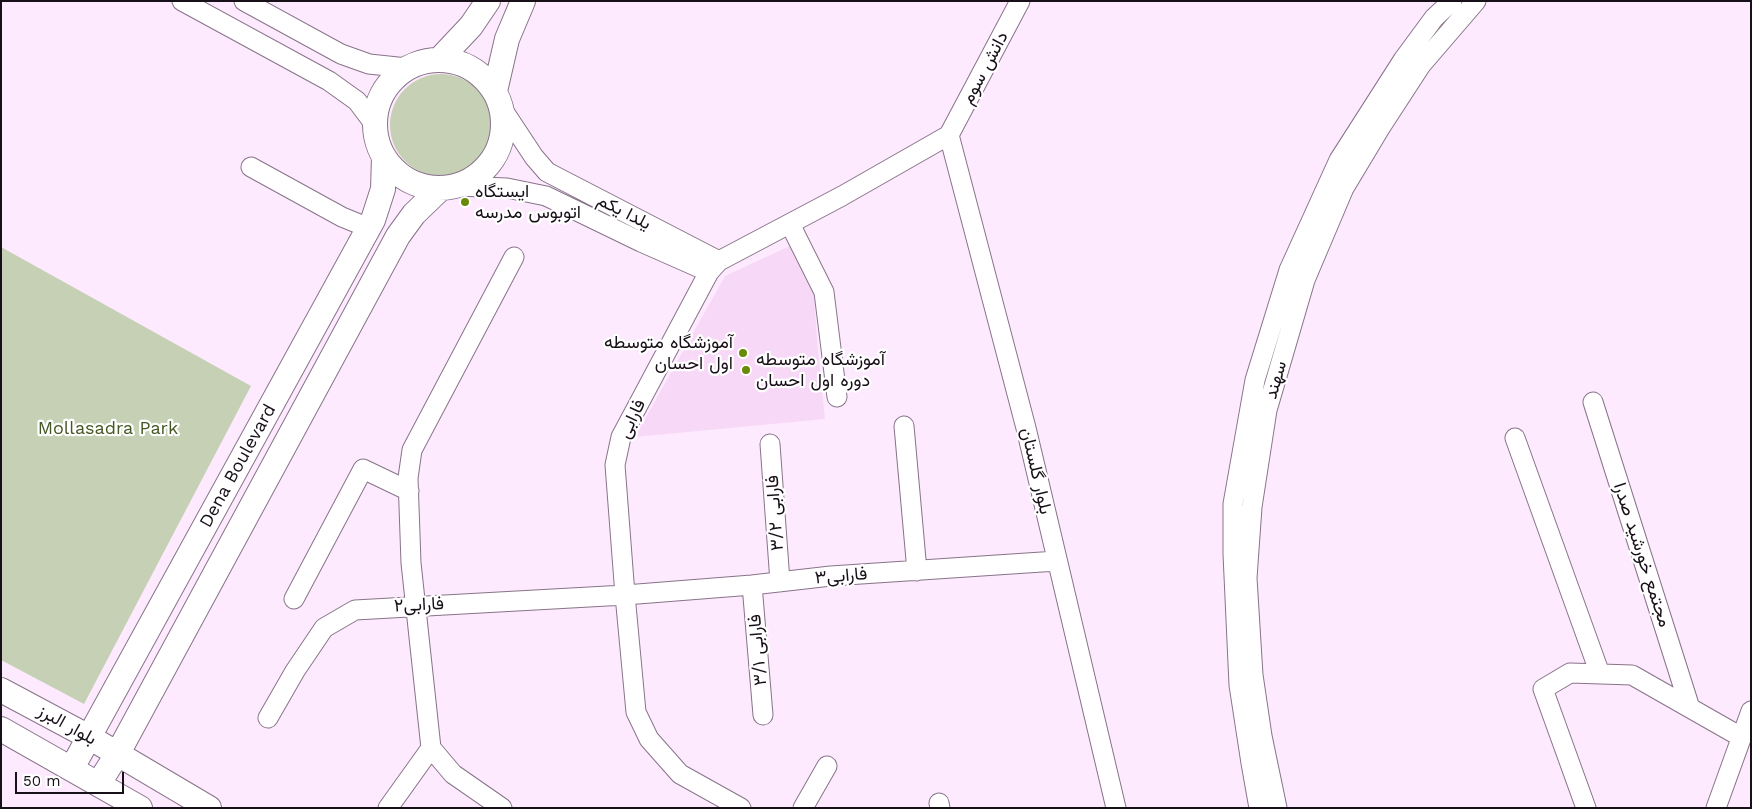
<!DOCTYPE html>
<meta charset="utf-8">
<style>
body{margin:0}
#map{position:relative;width:1752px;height:809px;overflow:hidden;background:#feeafe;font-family:"Work Sans",sans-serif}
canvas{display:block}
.frame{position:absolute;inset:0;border:2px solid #181018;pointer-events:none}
.scale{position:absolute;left:15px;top:772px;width:109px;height:22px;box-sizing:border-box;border:2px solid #181018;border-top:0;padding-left:6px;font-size:15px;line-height:18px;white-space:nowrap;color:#181018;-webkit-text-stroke:4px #fff;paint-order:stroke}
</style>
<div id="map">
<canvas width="1752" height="809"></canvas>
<div class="frame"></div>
<div class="scale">50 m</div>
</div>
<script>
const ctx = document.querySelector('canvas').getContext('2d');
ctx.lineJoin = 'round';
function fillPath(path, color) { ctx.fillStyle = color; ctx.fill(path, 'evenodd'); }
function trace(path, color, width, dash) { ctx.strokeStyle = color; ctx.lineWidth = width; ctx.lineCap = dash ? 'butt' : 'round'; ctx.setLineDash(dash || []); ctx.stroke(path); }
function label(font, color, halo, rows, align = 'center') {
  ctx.font = font + ' "Work Sans",Vazirmatn,sans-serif'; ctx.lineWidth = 4.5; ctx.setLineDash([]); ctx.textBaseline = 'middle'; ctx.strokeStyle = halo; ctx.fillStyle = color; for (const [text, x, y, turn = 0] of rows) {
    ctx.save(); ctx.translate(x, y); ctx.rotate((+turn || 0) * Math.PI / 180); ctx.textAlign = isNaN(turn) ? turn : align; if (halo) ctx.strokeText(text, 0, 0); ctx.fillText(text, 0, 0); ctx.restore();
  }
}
const built = new Path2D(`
 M794 244 813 278 817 339 825 419 635 437 725 276Z`);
const green = new Path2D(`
 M390 125a51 51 0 1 1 102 0a51 51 0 1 1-102 0Z
 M1 247 251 386 84 704 1 660Z`);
const minor = new Path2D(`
 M182 1 329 81 357 101 375 125
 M244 1 341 54 369 64 407 68
 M501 107 534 157 547 172 719 261
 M949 135 1026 428 1116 808
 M949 135 1020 1
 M251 167 342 217 369 228
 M457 186 507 188 546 196 641 242 709 272
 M790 224 824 292 837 397
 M1593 402 1690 708
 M904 426 917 571
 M1515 438 1600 674
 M770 444 780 582
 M752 585 763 715
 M294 599 363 469 409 491
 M268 718 295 671 324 628 355 610 625 595 752 585 831 576 1057 561
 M939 803 940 808
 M388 808 431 748
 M502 808 453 774 431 748 411 563 408 478 412 450 514 257
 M741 808 680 774 649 739 636 712 625 595 615 465 621 437 709 272 719 261 842 196 949 135
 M803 808 827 766
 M1259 808 1251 763 1239 685 1233 554V504L1255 380 1289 270 1339 160 1403 60 1434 18 1452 1
 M1277 808 1262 736 1253 675 1247 578 1252 507 1267 410 1305 280 1344 188 1380 128 1421 65 1476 1
 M1586 808 1543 689 1570 673 1632 675 1741 737
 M1716 808 1751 711`);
const major = new Path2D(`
 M375 124a64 64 0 1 1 128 0a64 64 0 1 1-128 0Z
 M439 60 471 26 488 1
 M495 91 507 39 523 1
 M1 690 89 737 209 808
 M1 729 140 808
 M72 768 373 220 383 189 384 157
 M99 783 118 753 398 236 414 214 440 189`);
const markers = [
 [465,202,5,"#68890a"],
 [743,353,5,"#68890a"],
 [746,370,5,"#68890a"]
];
const streetNames = [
 ["دانش سوم",985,68,-62],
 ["یلدا یکم",624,212,27],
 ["سهند",1276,380,-74],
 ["فارابی",632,419,-65],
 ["Dena Boulevard",238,466,-61],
 ["بلوار گلستان",1036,471,77],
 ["فارابی ۳/۲",775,513,-94],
 ["مجتمع خورشید صدرا",1642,555,72],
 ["فارابی۳",841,576,-5],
 ["فارابی۲",419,605,-3],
 ["فارابی ۳/۱",758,650,-95],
 ["بلوار البرز",67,725,29]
];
const poiNames = [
 ["ایستگاه",475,192],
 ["اتوبوس مدرسه",475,213],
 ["آموزشگاه متوسطه",733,343,"right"],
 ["اول احسان",733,364,"right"],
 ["آموزشگاه متوسطه",756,360],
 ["دوره اول احسان",756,381]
];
const parkNames = [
 ["Mollasadra Park",108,429]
];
fillPath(built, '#f7d9f7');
fillPath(green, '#c5d0b5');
trace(minor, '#887389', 21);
trace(major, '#887389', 26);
trace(minor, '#fff', 19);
trace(major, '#fff', 24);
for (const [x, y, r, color] of markers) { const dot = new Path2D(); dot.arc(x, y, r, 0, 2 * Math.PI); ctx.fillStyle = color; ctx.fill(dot); trace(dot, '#fff', 2); }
label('18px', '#181018', '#fff', streetNames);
label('18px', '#181018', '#fff', poiNames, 'left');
label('18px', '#455722', '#fff', parkNames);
</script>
